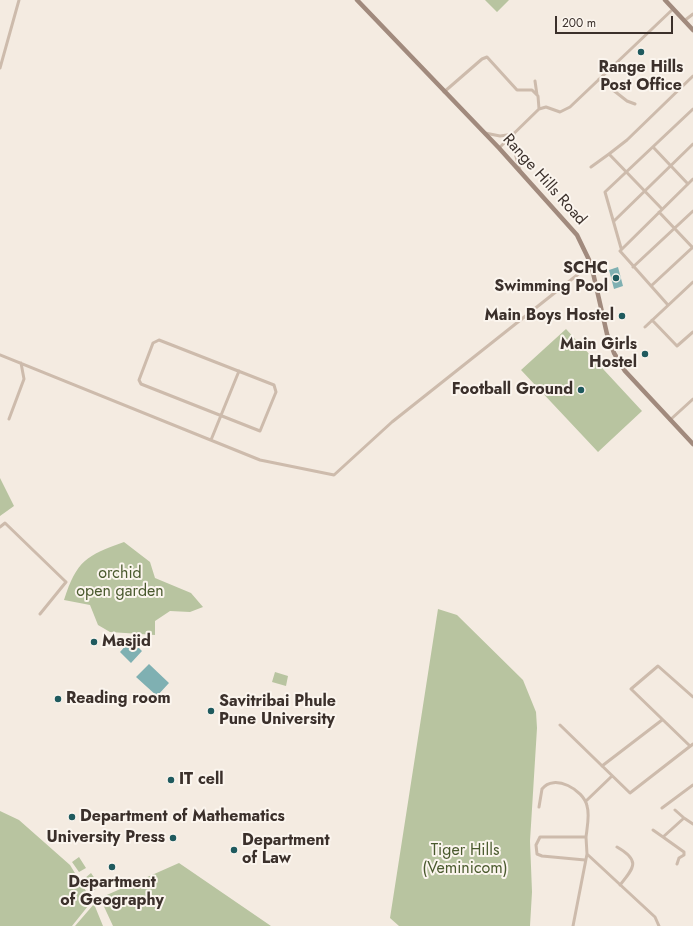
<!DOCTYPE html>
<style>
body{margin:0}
#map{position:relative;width:693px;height:926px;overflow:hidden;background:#f4ebe1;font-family:Jost,sans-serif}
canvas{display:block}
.scale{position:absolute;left:555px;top:16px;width:118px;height:18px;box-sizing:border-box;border:2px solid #3b302b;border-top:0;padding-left:5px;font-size:12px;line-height:14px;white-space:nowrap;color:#3b302b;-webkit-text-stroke:3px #fbf5ee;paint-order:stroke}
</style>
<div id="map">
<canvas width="693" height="926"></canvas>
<div class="scale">200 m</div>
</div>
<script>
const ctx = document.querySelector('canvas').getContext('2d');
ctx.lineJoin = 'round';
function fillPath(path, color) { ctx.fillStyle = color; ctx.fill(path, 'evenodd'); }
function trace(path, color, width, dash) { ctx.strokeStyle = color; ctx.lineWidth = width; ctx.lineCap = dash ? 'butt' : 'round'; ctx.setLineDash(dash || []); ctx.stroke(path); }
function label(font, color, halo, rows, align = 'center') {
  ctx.font = font + ' Jost,sans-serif'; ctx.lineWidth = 4; ctx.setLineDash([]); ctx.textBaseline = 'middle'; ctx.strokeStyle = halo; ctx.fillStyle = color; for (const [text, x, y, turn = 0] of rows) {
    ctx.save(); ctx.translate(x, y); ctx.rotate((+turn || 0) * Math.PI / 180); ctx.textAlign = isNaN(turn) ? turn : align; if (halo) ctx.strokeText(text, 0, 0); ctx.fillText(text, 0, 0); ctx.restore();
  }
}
const green = new Path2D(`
 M485 0H509L497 12Z
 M566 329 642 411 598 452 521 370Z
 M0 478 14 506 0 516Z
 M124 542 150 562 155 578 191 593 203 607 190 612 170 611 155 621V635L110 632 98 625 90 605 64 600C77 560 86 556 124 542Z
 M438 609 457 615 523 680 536 712 537 728 530 841 532 892 530 926H399L390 918Z
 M275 672 288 676 286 686 272 682Z
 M0 811 19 820 70 865 92 901 72 926H0Z
 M79 857 86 868 79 872 72 862Z
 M179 863 271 926H113L100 898Z
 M91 873 100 886 93 891 84 879Z
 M94 904 103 926H75Z`);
const water = new Path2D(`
 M618 267 623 286 614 289 609 270Z
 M131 640 142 651 131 663 120 652Z
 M149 664 169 683 157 696 136 677Z`);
const street = new Path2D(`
 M684 21 693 14
 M0 68 19 0
 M599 79 627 101 635 104
 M535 81 537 95
 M444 92 482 59 487 57 517 90H532L538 96 539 109
 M485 133 500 136 514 134V150L520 170
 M653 147 688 184
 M499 148 539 109 546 107 560 112 570 107 673 9
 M591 167 609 154
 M662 209 609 154 627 140 693 76
 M659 212 693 248
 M614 221 693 144
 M621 248 605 192 693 109
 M633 267 693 211
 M651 286 693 247
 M668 305 620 251 693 179
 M652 320 677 346 693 332
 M645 327 693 282
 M159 340 274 385 276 392 260 431 141 384 139 380 153 343Z
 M0 355 260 460 334 475 392 422 591 264
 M9 419 24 379 21 363
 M670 420 693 399
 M211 440 239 371
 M0 527 5 523 66 582 40 614
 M560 725 630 793 693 744
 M690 746 631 689 658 666 693 697
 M602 766 662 720
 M586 801 612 776
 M539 807 542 789C554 773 584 790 587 806 590 815 587 828 586 837
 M662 808 693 785
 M675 810 684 818 663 837 684 852V855L679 858 677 864
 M684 818 693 824
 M653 830 663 837
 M617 847C640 860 635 867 620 885
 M585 860 542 856 537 854 536 845 540 837H586L587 854 655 917 659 926
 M573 926 587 854`);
const secondary = new Path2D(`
 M357 0 499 148 577 235 591 264 607 334 614 353 625 371 693 444
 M665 0 693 30`);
const markers = [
 [641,52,4,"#1f5a5e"],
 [616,278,4,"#1f5a5e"],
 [622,316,4,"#1f5a5e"],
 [645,354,4,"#1f5a5e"],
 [581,390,4,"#1f5a5e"],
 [94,642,4,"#1f5a5e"],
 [58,699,4,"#1f5a5e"],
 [211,711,4,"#1f5a5e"],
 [171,780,4,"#1f5a5e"],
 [72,817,4,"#1f5a5e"],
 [173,838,4,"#1f5a5e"],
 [234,850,4,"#1f5a5e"],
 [112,867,4,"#1f5a5e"]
];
const poiNames = [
 ["Range Hills",641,68,"center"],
 ["Post Office",641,86,"center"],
 ["SCHC",608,269,"right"],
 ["Swimming Pool",608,287,"right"],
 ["Main Boys Hostel",614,316,"right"],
 ["Main Girls",637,345,"right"],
 ["Hostel",637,363,"right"],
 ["Football Ground",573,390,"right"],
 ["Masjid",102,642],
 ["Reading room",66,699],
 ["Savitribai Phule",219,702],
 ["Pune University",219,720],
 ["IT cell",179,780],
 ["Department of Mathematics",80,817],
 ["University Press",165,838,"right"],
 ["Department",242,841],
 ["of Law",242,859],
 ["Department",112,883,"center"],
 ["of Geography",112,901,"center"]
];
const streetNames = [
 ["Range Hills Road",544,180,48]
];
const parkNames = [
 ["orchid",120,574],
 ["open garden",120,592],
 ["Tiger Hills",465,851],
 ["(Veminicom)",465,869]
];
fillPath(green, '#b8c4a0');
fillPath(water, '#7fb0b2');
trace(street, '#cdbbac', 3);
trace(secondary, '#a18a7d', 4.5);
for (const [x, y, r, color] of markers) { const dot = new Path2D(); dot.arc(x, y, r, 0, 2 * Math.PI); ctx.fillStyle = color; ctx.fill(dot); trace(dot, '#fbf5ee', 1.5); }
label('bold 16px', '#3b302b', '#fbf5ee', poiNames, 'left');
label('16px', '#3b302b', '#fbf5ee', streetNames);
label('16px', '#4a5a2e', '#fbf5ee', parkNames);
</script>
